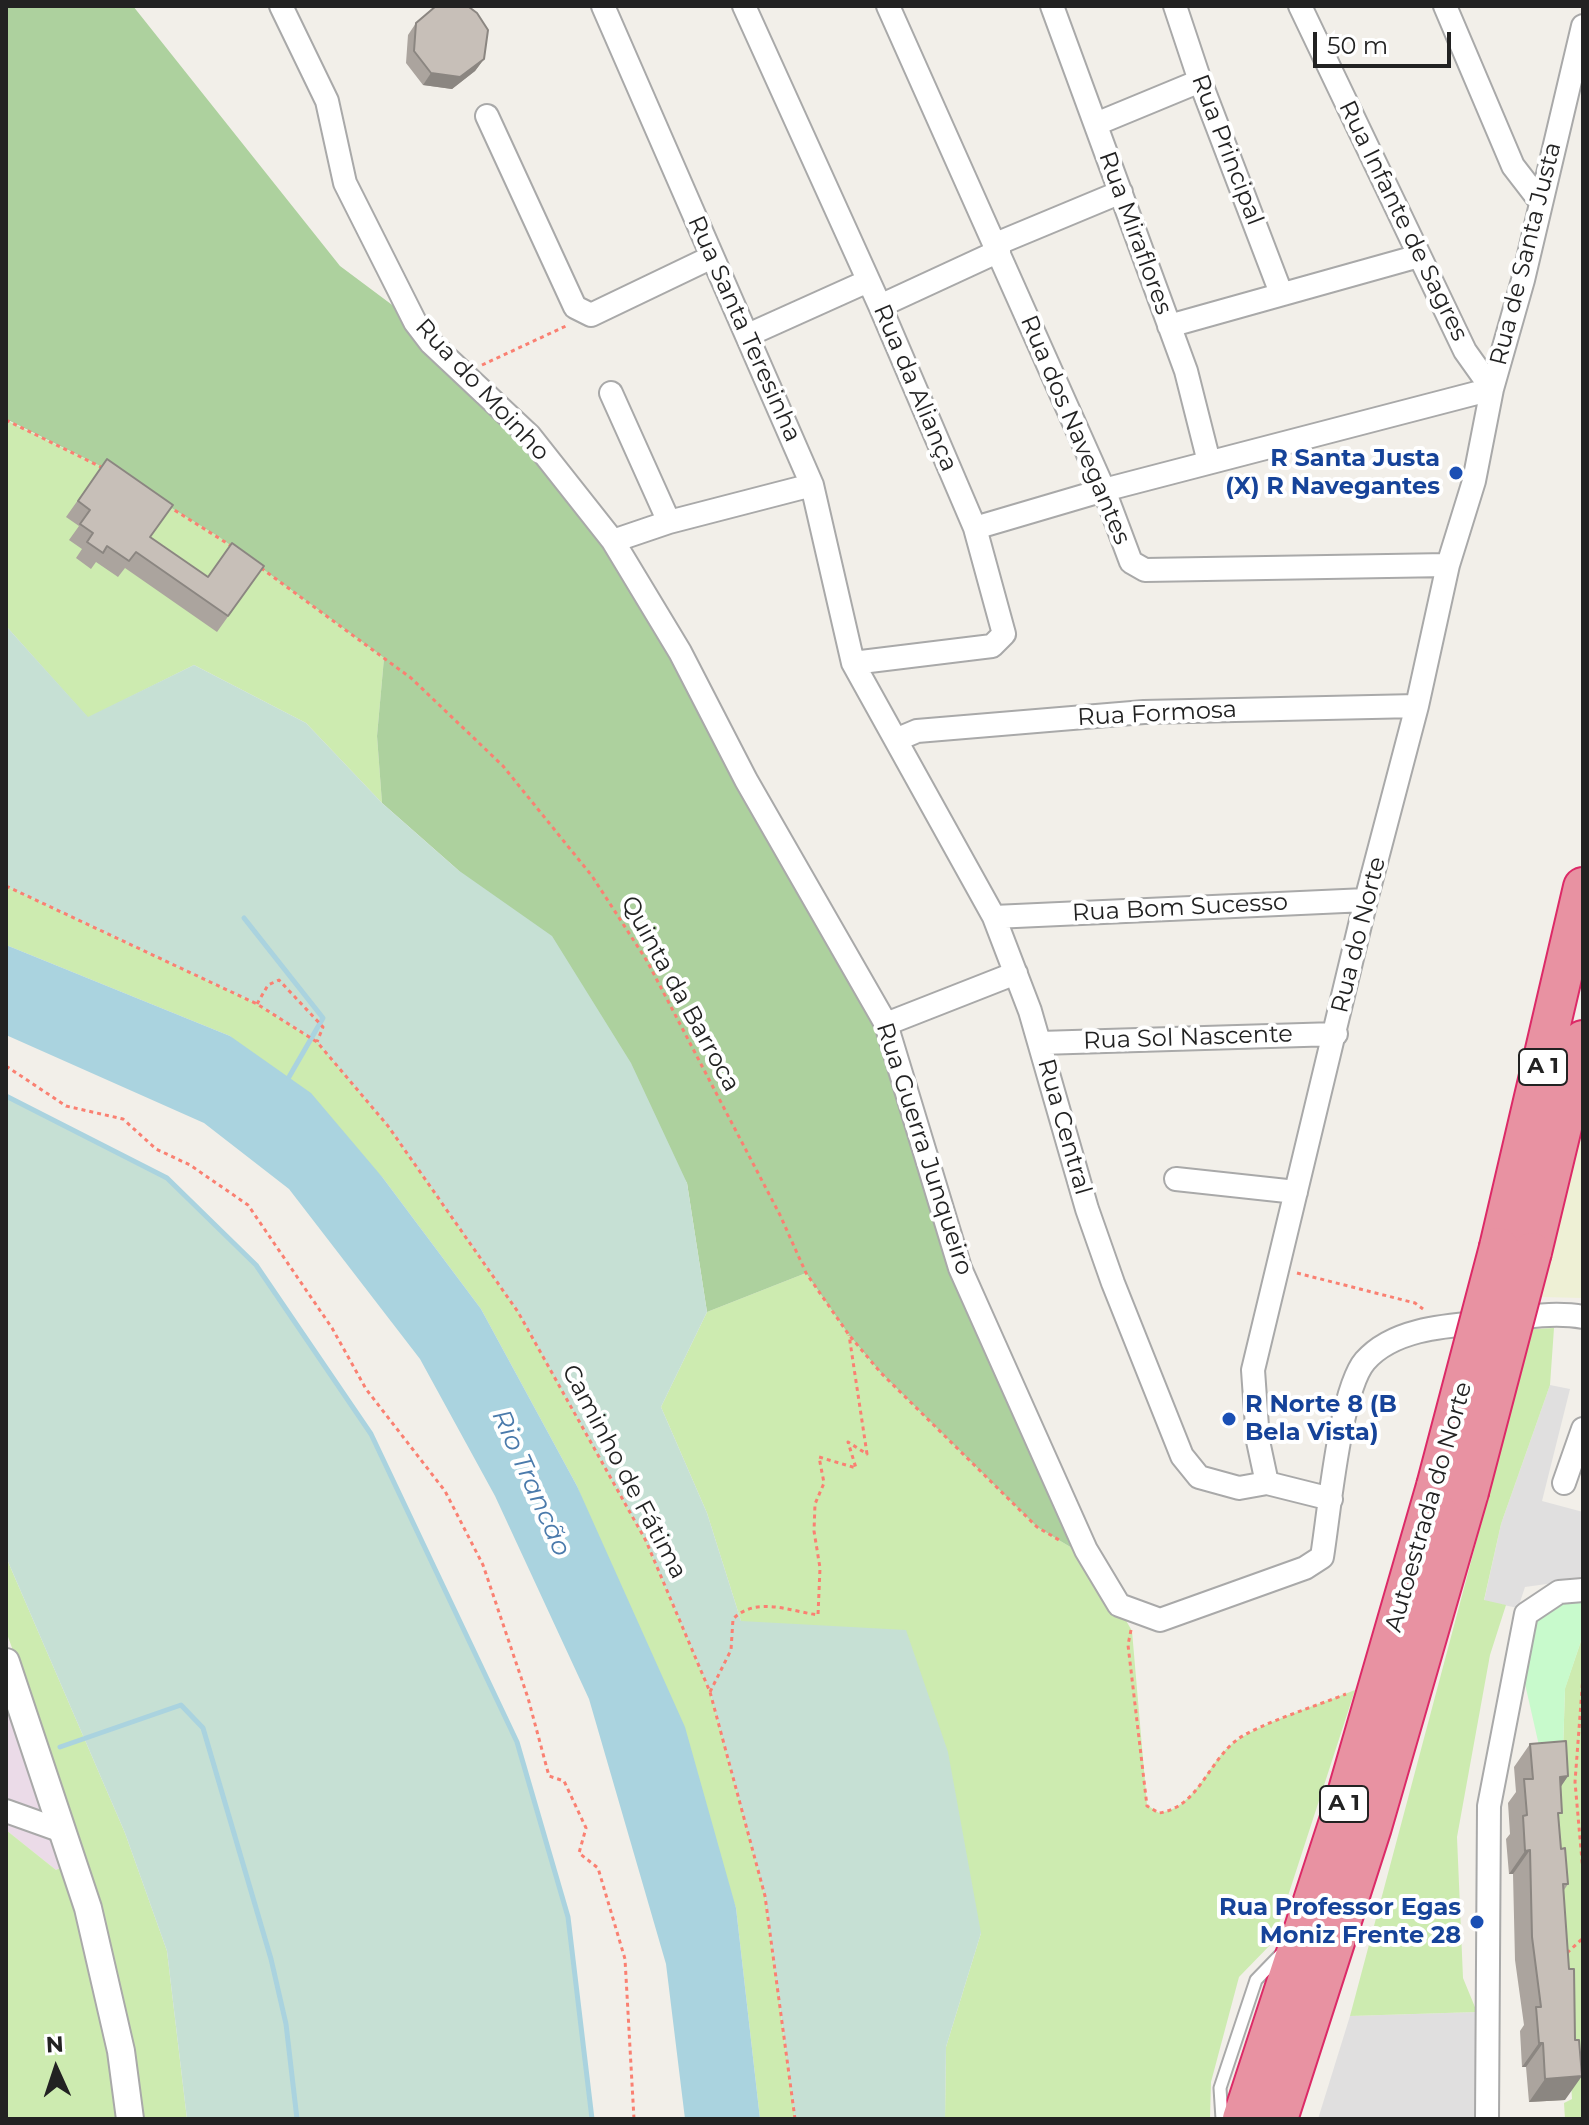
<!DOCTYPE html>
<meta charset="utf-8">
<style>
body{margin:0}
#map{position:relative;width:1589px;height:2125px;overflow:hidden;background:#f2efe9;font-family:Montserrat,sans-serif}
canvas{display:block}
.frame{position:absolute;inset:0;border:8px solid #222;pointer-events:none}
.north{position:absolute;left:16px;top:2029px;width:80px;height:80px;-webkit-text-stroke:6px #fff;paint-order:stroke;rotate:357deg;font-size:22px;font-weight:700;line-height:32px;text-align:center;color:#222}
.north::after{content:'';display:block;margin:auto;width:28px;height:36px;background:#222;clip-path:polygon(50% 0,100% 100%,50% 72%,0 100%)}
.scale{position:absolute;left:1313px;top:32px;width:138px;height:36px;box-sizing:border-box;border:4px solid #222;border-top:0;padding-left:10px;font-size:24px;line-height:28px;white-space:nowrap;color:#222;-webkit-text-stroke:6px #fff;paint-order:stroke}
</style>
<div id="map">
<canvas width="1589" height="2125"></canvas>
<div class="frame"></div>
<div class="north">N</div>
<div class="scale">50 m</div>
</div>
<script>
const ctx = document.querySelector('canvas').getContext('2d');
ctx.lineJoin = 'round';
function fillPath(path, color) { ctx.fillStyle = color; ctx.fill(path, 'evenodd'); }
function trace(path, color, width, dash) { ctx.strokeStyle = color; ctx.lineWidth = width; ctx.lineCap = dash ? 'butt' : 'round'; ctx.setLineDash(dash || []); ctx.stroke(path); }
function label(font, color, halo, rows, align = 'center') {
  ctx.font = font + ' Montserrat,sans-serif'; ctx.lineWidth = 8; ctx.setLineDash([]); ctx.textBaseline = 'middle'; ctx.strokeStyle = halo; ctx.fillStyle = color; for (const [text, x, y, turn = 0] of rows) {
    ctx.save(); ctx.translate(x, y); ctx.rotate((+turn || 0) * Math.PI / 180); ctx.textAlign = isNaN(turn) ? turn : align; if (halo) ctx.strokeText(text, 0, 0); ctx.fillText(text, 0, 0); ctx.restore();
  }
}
const residential = new Path2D(`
 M1550 1385 1570 1389 1542 1501 1583 1512V1579L1525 1587 1518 1608 1484 1601 1501 1524Z
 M1477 2012 1475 2119H1318L1350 2016Z`);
const industrial = new Path2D(`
 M6 1697 64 1866 56 1870 6 1830Z`);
const farmland = new Path2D(`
 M1583 1117V1298L1542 1297Z`);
const grass = new Path2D(`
 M6 420 114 473 219 537 384 658 377 736 382 803 306 723 194 665 88 718 6 626Z
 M6 886 257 1004 317 1042 388 1126 518 1312 646 1541 710 1692 765 1896 795 2119H760L736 1908 577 1486 481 1309 383 1178 230 1036 6 945Z
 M806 1273 849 1335 881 1373 1037 1527 1072 1548 1086 1550 1132 1631 1147 1805 1159 1813C1200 1807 1207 1758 1239 1739 1271 1719 1319 1705 1355 1690L1273 1942 1239 1977 1211 2082 1210 2119H945L946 2047 981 1933 741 1621 707 1513 661 1407 707 1312Z
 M1554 1328 1550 1385 1501 1524 1484 1600 1506 1605 1490 1655 1457 1837 1463 1978 1477 2012 1350 2016 1533 1329Z
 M6 1557 125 1833 167 1951 187 2119H139L81 1842 6 1631Z
 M1583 1635V2119H1565L1564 2103 1572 2099 1554 1803 1563 1751 1565 1688Z
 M6 1830 56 1870 64 1866C89 1949 109 2033 120 2119H6Z`);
const forest = new Path2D(`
 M6 6H133L340 266 415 322 613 541 886 1024 960 1268 1086 1550 1072 1548 1037 1527 881 1373 849 1335 806 1273 707 1312 687 1183 458 870 382 803 377 736 384 658 219 537 114 473 6 419Z`);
const wetland = new Path2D(`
 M6 626 88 717 194 665 306 723 382 803 458 870 552 936 631 1063 687 1183 707 1312 661 1407 707 1513 741 1621 906 1630 948 1752 981 1933 946 2047 945 2119H795L765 1896 710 1692 646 1541 518 1312 388 1126 317 1042 257 1004 6 886Z
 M6 1096 167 1178 256 1265 371 1434 517 1742 568 1917 592 2119H187L167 1951 125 1833 6 1557Z`);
const park = new Path2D(`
 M1559 1598 1583 1602V1635L1565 1689 1563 1751 1540 1750 1525 1684 1534 1613Z`);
const water = new Path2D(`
 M6 945 230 1036 311 1093 383 1178 481 1309 577 1486 685 1727 736 1908 760 2119H685L666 1964 589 1699 495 1496 420 1359 289 1189 204 1123 6 1035Z`);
const stream = new Path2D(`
 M244 918 323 1018 289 1077
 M6 1096 167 1178 256 1265 371 1434 517 1742 568 1917 592 2119
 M60 1747 181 1705 203 1728 271 1959 286 2024 297 2119`);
const path = new Path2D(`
 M482 365 566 326
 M6 420 103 468
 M168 506 233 547
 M261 568 411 678 503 766 592 876 647 961 780 1215 806 1273 849 1335 881 1373 1037 1527 1059 1540
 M6 886 257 1004 317 1042 388 1126 518 1312 646 1541 710 1692 765 1896 795 2119
 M257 1004 268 985 279 980 323 1027 317 1042
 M6 1066 66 1106 123 1119 156 1149 190 1165 248 1205 332 1328 366 1389 445 1491 483 1565 528 1698 549 1776 564 1781 586 1828 579 1853 598 1868 625 1959 634 2119
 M1297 1273 1415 1303 1423 1309
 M1131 1630 1128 1645 1147 1806 1159 1813C1199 1807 1208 1761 1238 1739 1259 1724 1319 1705 1346 1694
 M1583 1676 1575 1782 1583 1872
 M710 1692 731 1650 733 1619C756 1596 790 1611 818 1615L820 1568 814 1531 815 1504 824 1483 819 1457 856 1468 848 1442 867 1454 849 1335
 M1567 1953 1583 1938
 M1583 2036V2094`);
const service = new Path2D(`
 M1222 2119 1220 2088 1256 1980 1285 1950`);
const minor = new Path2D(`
 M281 6 327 101 345 183 415 322 431 343 530 436 613 541 680 652 746 780 886 1024 960 1268 1086 1550 1119 1605 1160 1620 1305 1568 1322 1557C1329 1514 1340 1390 1365 1361 1392 1330 1442 1326 1479 1323 1512 1319 1550 1311 1583 1317
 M603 6 812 485 853 663 994 917 1030 1011 1087 1209 1113 1283 1182 1456 1199 1477 1239 1488 1267 1483 1331 1499
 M744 6 880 306 975 528 1004 634 992 646 853 663
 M888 6 1104 490 1131 562 1145 570 1448 565
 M1052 6 1186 371 1209 462
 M1175 6 1200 81 1281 293
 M1300 6 1465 351 1492 389
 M1445 6 1513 166 1540 201
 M487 116 575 307 591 315 712 257
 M1096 124 1200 81
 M996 244 1121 192
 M880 306 999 251
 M1169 326 1419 256
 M748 335 868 281
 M611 393 669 522
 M975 528 1104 490 1492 389
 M613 541 669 522 812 485
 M898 739 917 731 1144 712 1417 706
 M994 917 1366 900
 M886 1024 1016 973
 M1040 1043 1336 1034
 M1176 1179 1296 1192
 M1267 1483 1258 1441 1253 1370 1366 900 1417 706 1448 565 1474 481 1492 389 1523 280 1583 26
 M1564 1483 1583 1429
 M6 1811 62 1831
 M1487 2119 1489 1806 1526 1614 1559 1592 1583 1590`);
const tertiary = new Path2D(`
 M6 1662 88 1908 121 2051 130 2119`);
const motorway = new Path2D(`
 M1499 1247 1583 887
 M1532 1252 1583 1040
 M1242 2119 1340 1818 1436 1486
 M1278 2119 1372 1827 1469 1492`);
const motorwayBridge = new Path2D(`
 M1436 1486 1499 1247
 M1469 1492 1532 1252`);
const wall = new Path2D(`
 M416 23 484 59 475 71 452 89 423 85 406 63 408 35Z
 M107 459 150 537 208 577 264 566 217 632 125 568 118 577 96 562 91 569 76 558 82 549 69 540 79 526 66 517Z
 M1530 1744 1568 1776 1560 1787 1558 1818 1561 1849 1568 1884 1564 1890 1565 2100 1529 2102 1526 2067H1522L1520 2031 1524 2025 1515 1960 1513 1874H1509L1506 1839 1510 1834 1508 1803 1516 1792 1514 1767Z`);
const shadedWall = new Path2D(`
 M484 59 475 71 452 89 423 85 431 73Z
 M1568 1776 1552 1800 1560 1777Z
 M1530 1850 1513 1874H1509L1525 1851Z
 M1539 2043H1543L1526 2067H1522Z
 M1582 2076 1565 2100 1529 2102 1545 2079Z`);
const building = new Path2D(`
 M436 6 469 7 477 13 488 30 484 59 460 77 431 73 414 51 416 23Z
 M107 459 173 505 150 537 208 577 232 543 264 566 228 616 136 552 129 561 107 546 103 553 87 542 93 533 80 524 90 510 78 501Z
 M1566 1741 1568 1776 1560 1777 1562 1813H1558L1561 1849 1565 1848 1568 1884H1563L1569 1969H1574L1575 2040H1579L1582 2076 1545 2079 1543 2043H1539L1536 2007H1541L1532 1937 1530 1850 1525 1851 1523 1816 1527 1815 1524 1779H1533L1530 1744Z`);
const markers = [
 [1456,473,8,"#1a4fb4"],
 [1229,1419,8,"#1a4fb4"],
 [1477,1922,8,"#1a4fb4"]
];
const shields = [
 [1543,1067,48],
 [1344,1804,48]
];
const shieldNames = [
 ["A 1",1543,1067],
 ["A 1",1344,1804]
];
const streetNames = [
 ["Rua Principal",1227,150,69],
 ["Rua Infante de Sagres",1403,221,64],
 ["Rua Miraflores",1135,233,70],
 ["Rua de Santa Justa",1526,254,-76],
 ["Rua Santa Teresinha",744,329,66],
 ["Rua da Aliança",915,388,67],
 ["Rua do Moinho",482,390,47],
 ["Rua dos Navegantes",1075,430,67],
 ["Rua Formosa",1157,714,-3],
 ["Rua Bom Sucesso",1180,908,-3],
 ["Rua do Norte",1359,935,-76],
 ["Quinta da Barroca",680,994,61],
 ["Rua Sol Nascente",1188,1038,-2],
 ["Rua Central",1064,1127,74],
 ["Rua Guerra Junqueiro",924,1149,72],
 ["Caminho de Fátima",624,1472,62],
 ["Autoestrada do Norte",1429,1507,-74]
];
const transitNames = [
 ["R Santa Justa",1440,459],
 ["(X) R Navegantes",1440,487],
 ["R Norte 8 (B",1245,1405,"left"],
 ["Bela Vista)",1245,1433,"left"],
 ["Rua Professor Egas",1461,1908],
 ["Moniz Frente 28",1461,1936]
];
const waterNames = [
 ["Rio Trancão",531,1483,66]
];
fillPath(residential, '#e0dfdf');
fillPath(industrial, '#ebdbe8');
fillPath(farmland, '#eef0d5');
fillPath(grass, '#cdebb0');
fillPath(forest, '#add19e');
fillPath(wetland, '#c6e0d4');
fillPath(park, '#c8facc');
fillPath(water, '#aad3df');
trace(stream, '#aad3df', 5);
trace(service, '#a9a9a9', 15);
trace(minor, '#a9a9a9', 26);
trace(tertiary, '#a9a9a9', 30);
trace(motorway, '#dc2a67', 42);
trace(path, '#fa8072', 3, [4, 4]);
trace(service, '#fff', 11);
trace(minor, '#fff', 22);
trace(tertiary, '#fff', 26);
trace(motorway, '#e892a2', 38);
trace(motorwayBridge, '#dc2a67', 42, []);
trace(motorwayBridge, '#e892a2', 38);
fillPath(wall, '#aba49e');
fillPath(shadedWall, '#8b8681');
fillPath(building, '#c7bfb8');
trace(building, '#8b8681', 2);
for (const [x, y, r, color] of markers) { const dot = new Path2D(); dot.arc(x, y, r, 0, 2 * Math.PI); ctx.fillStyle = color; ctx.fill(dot); trace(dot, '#fff', 3); }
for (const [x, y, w] of shields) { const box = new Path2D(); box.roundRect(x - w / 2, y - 18, w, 36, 6); ctx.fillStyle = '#fff'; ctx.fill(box); trace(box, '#222', 2); }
label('bold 22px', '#222', null, shieldNames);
label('24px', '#222', '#fff', streetNames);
label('bold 24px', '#164399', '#fff', transitNames, 'right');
label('italic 26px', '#4a7aab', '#fff', waterNames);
</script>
